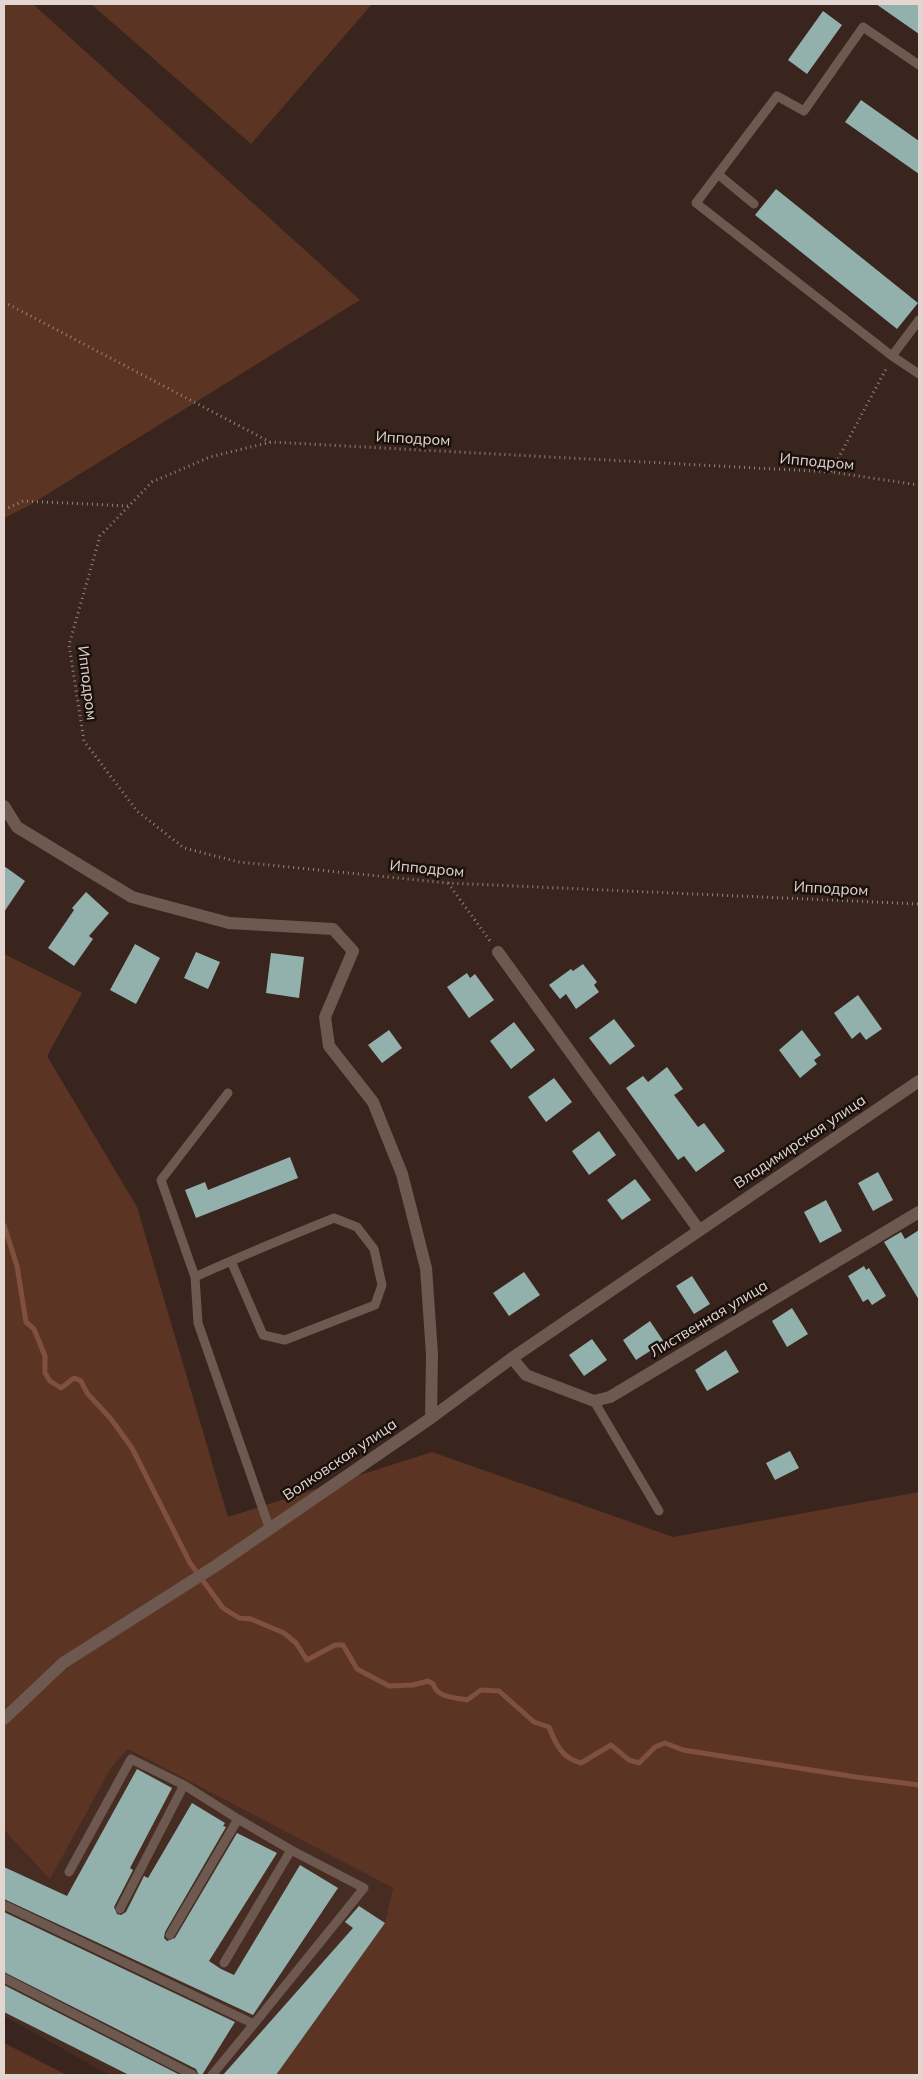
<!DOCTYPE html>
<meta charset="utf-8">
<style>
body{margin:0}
#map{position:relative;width:923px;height:2079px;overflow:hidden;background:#39251d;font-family:Mulish,sans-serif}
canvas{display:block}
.frame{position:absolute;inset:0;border:5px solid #e3d5d0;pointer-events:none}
</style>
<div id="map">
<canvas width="923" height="2079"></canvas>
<div class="frame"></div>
</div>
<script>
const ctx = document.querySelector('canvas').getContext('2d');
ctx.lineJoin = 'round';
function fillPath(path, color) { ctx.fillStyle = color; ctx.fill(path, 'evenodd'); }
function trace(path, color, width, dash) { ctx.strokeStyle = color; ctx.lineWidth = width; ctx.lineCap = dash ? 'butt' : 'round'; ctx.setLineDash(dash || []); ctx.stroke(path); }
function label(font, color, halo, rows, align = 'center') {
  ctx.font = font + ' Mulish,sans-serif'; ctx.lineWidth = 5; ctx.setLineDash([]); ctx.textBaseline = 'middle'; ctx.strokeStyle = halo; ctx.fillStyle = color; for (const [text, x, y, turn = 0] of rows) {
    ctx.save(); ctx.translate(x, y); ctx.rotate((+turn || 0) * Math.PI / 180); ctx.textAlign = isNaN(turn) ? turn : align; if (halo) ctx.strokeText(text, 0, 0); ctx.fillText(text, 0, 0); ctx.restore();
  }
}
const built = new Path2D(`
 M128 1749 393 1888 385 1923 276 2075H109L4 2016V1830L50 1878 111 1768Z`);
const green = new Path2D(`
 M4 4H33L360 300 30 505 4 518Z
 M91 4H372L251 144Z
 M4 954 82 993 47 1056 137 1207 228 1517 432 1452 673 1537 919 1492V2075H276L385 1923 393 1888 128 1749 111 1768 50 1879 4 1830Z
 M4 2043 67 2075H4Z`);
const stream = new Path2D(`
 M4 1225 17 1266 26 1322 34 1329 45 1356V1373L50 1381 61 1388 74 1378 81 1381 87 1393 111 1419 132 1448 190 1563 223 1608 239 1618 251 1619 284 1633 296 1643 307 1660 335 1645H343L357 1669 389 1686 413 1685 428 1681 433 1684C438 1698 453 1697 467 1700L481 1690 499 1691 534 1722 549 1727C556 1745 562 1758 581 1763L611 1745 629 1760 639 1763 655 1747 665 1743 683 1750 856 1777 919 1785`);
const building = new Path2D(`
 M876 4H919V34Z
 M823 11 842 25 807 74 788 60Z
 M861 100 919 141V174L845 122Z
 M776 189 918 303 897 329 755 215Z
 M4 866 25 881 4 912Z
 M86 892 109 913 89 936 93 939 74 966 48 948 74 910 72 908Z
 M135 944 160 958 136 1004 110 990Z
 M196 952 220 962 208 989 184 978Z
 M271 953 304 957 299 998 266 993Z
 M583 964 597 982 594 985 599 992 576 1009 566 994 560 999 549 985 571 969 573 971Z
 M467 973 470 978 475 974 494 1000 469 1018 447 987Z
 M858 995 882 1029 866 1040 860 1032 852 1039 834 1013Z
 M614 1019 635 1046 610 1065 589 1038Z
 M514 1022 535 1050 511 1069 490 1041Z
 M389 1030 402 1048 382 1063 368 1045Z
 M802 1030 821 1055 814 1060 817 1064 800 1078 779 1050Z
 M667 1067 683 1089 674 1095 698 1127 704 1123 725 1151 696 1172 684 1156 678 1160 626 1088 643 1076 648 1082Z
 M554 1078 572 1102 546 1122 528 1097Z
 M599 1131 616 1155 589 1175 572 1151Z
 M290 1157 298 1178 196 1218 185 1190 205 1182 208 1190Z
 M878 1172 893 1200 873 1211 858 1183Z
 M635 1179 651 1200 622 1220 607 1200Z
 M826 1200 842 1231 820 1243 804 1212Z
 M919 1230V1300L884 1242 901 1232 905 1239Z
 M864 1266 866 1270 869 1268 886 1296 872 1305 868 1299 863 1302 848 1276Z
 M524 1272 540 1295 509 1316 493 1293Z
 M692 1276 710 1304 694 1314 676 1286Z
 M792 1308 808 1334 787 1347 772 1321Z
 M650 1321 664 1342 636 1360 623 1340Z
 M592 1339 607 1360 584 1376 569 1355Z
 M726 1350 739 1372 707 1391 695 1370Z
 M790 1451 799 1468 775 1480 766 1463Z
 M137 1769 172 1788 130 1868 133 1870 114 1907 117 1914 121 1915 126 1912 144 1876 148 1878 192 1803 225 1823 223 1826 226 1827 165 1932 164 1938 167 1941 175 1938 237 1833 277 1853 209 1961 221 1969 234 1975 300 1865 338 1888 253 2015 4 1899V1867L67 1896Z
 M359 1906 385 1923 276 2075H223L353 1928 345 1922Z
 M4 1912 235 2022 202 2075H199L196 2069 4 1972Z
 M4 1985 180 2075H129L4 2012Z`);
const path = new Path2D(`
 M4 302 270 442
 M831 472 887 367
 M919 485 831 472 271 442 210 457 152 482 100 536 69 645 84 741 137 811 184 848 239 862 448 883 919 904
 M4 510 23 501 129 506
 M448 883 490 941`);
const service = new Path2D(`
 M919 65 863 27 804 111 777 96 696 203 892 356 919 374
 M719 175 754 204
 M892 356 919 320
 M231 1261 263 1335 285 1340 375 1305 382 1285 374 1249 357 1227 334 1218C287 1237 241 1256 195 1277L198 1323 269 1527
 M195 1277 161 1180 228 1093
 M594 1401 659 1511
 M69 1872 131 1759 184 1785
 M4 1905 254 2024 364 1888 291 1850 238 1819 170 1935
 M120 1909 184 1785 238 1819
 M224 1963 291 1850
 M4 1978 193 2075
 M212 2075 254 2024`);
const minor = new Path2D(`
 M4 806 17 827 132 897 229 923 333 929 353 951 325 1017 329 1046 373 1102 402 1174 426 1268 432 1354 431 1418
 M498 952 699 1230
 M512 1358 526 1375 594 1401 610 1397 919 1212
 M4 1719 63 1663 217 1565 431 1418 512 1358 919 1081`);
const streetNames = [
 ["Ипподром",413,439,3],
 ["Ипподром",817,462,5],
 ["Ипподром",87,683,83],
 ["Ипподром",427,869,5],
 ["Ипподром",831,889,3],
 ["Владимирская улица",800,1142,-34],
 ["Лиственная улица",709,1319,-31],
 ["Волковская улица",340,1460,-34]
];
fillPath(built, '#462c22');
fillPath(green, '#5b3424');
trace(stream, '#7f503d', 5);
fillPath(building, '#92b1ad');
trace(path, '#95857e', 3, [1, 4]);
trace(service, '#6e5950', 9);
trace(minor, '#6e5950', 12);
label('15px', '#e3d5d0', '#1a110d', streetNames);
</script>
